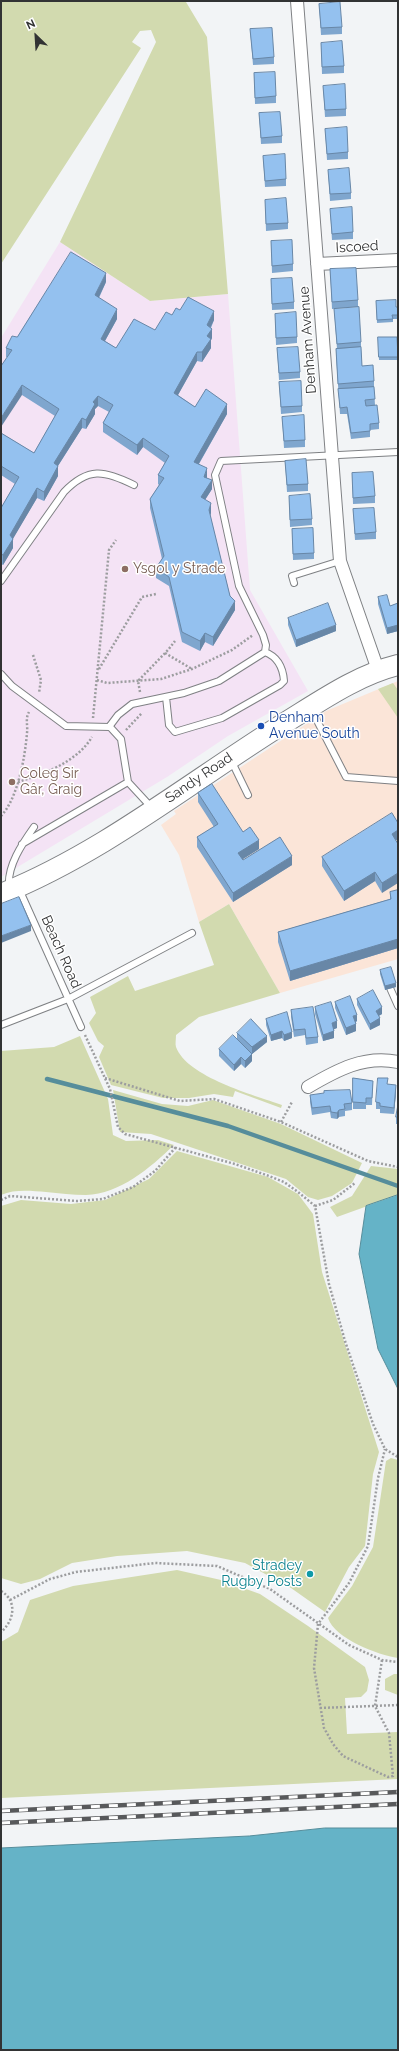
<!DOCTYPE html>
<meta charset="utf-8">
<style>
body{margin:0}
#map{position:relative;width:399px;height:2051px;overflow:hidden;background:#f2f4f6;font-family:Raleway,sans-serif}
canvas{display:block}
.frame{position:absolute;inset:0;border:2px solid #323334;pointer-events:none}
.north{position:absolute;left:16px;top:16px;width:40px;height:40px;-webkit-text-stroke:3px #fff;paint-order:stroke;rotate:335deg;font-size:11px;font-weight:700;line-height:16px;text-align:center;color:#323334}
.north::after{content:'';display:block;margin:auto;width:14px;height:18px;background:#323334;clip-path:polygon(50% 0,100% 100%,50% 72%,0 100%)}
</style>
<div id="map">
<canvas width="399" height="2051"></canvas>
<div class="frame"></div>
<div class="north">N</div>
</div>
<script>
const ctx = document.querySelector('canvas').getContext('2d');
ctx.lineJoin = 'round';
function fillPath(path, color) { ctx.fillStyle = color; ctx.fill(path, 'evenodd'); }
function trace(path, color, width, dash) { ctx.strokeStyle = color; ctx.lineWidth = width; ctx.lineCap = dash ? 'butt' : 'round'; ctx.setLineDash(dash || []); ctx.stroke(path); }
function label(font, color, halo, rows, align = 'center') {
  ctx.font = font + ' Raleway,sans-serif'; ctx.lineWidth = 3; ctx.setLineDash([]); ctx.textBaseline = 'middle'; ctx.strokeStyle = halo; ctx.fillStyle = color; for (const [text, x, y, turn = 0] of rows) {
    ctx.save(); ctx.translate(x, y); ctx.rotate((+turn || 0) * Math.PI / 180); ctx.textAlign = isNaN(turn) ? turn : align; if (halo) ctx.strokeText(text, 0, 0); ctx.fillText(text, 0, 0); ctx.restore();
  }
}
const industrial = new Path2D(`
 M398 681V959L280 993 229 904 199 922 179 855 161 825 176 814 174 811 326 711Z`);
const education = new Path2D(`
 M60 242 150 301 228 294 250 590 308 691 228 736 167 777 1 877V338Z`);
const green = new Path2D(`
 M1 1H184L186 2 207 37 228 294 150 301 60 242 156 42 151 30 140 31 132 42 141 48 1 264Z
 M393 683 398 690V718L378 689Z
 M229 904 280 993 199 1017 176 1035C176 1039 175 1044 176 1047 187 1077 254 1095 282 1105L281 1108 235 1091 233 1097 214 1094 189 1098H163L111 1085 99 1057 104 1046 98 1041 89 1023 96 1013 90 997 128 976 135 991 214 965 199 922Z
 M80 1036 108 1099 113 1135 126 1141 158 1140 174 1145C150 1168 120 1194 86 1195 73 1195 59 1193 46 1192 31 1191 15 1189 1 1195V1051L54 1047Z
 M113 1090 162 1104 188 1106 213 1100 281 1124 362 1163 352 1183 332 1196 318 1200 308 1197 286 1179 151 1134 120 1132Z
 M177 1151 268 1177 298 1194 313 1214 322 1272 379 1452 373 1474 365 1546 349 1567 325 1612 291 1588 245 1563 187 1551 117 1556 72 1563 40 1579 21 1584 1 1578V1206L21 1200 71 1204 105 1200 149 1179Z
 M371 1166 398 1169V1195L337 1217 330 1207 352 1196Z
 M391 1458 398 1460V1658C378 1655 335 1639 328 1618L352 1586 373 1547 386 1461Z
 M177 1570 221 1580 260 1594 308 1626 365 1667 369 1680 367 1691 361 1697 345 1698 347 1734 398 1732V1779L1 1798V1642L18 1632 30 1600 73 1586Z
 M394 1674H398V1695L385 1690V1679Z`);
const water = new Path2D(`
 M398 1195V1389L378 1349 359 1254 366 1206Z
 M325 1828H398V2050H1V1848L249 1836Z`);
const stream = new Path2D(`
 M47 1079 228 1126 398 1186`);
const path = new Path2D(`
 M165 653 192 669
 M33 655 41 680 39 693
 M99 669 142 597 156 594
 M97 680 107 683 161 679 192 669 232 650 253 635
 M140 692 138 681 168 650 175 641
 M93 718 109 550 116 540
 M126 730 142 713
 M18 782C44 774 77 762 92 737
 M1 816C18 798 25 757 27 733 28 725 25 719 29 712
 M85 1035 110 1089 118 1127 125 1134 235 1164 269 1176 284 1182 298 1192 315 1206 329 1284 345 1341 373 1424 385 1449 398 1457
 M105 1078 180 1101 214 1099 281 1122 368 1161 398 1167
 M281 1122 292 1102
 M1 1200 10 1196 77 1201 103 1199 133 1187 155 1171 176 1147
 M315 1206 333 1200 355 1183
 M1 1591C18 1601 14 1621 1 1632
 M10 1600 50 1579 76 1572 155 1563 217 1566 270 1589 349 1645 382 1660 398 1662
 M382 1660 375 1706 389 1733 393 1776 388 1777 343 1756 333 1744 324 1728 314 1668 318 1624 349 1583 368 1546 378 1478 385 1449
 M320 1708 398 1705`);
const service = new Path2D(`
 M1 581 64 492C88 467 104 470 134 485
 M294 583 292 576 340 561
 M265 652 266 645 263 635 239 586 215 475 221 461 398 452
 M1 674 12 686 66 726 110 727 121 739 128 782
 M311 709 346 777 398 781
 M109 727 118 715 132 704 184 693 219 681 265 652C278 657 283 667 284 681L280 685 222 718 175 732 169 725 166 697
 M231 760 248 795
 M22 844 128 782 152 808
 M9 887C7 866 22 844 34 827
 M19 889 81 1027
 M390 988 398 1006
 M1 1025 68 999 192 933`);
const minor = new Path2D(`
 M297 1 340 561 378 670
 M317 264 398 260
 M308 1087C337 1070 364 1055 398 1062`);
const primary = new Path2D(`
 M1 894C103 853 190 782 283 724 319 702 357 675 398 665`);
const rail = new Path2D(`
 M1 1811 398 1792
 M1 1823 398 1804`);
const wall = new Path2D(`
 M319 4 342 27V34L321 35Z
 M250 29 274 57V64L253 65Z
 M321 43 344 66V73L322 74Z
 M254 73 276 96V103L255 104Z
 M323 86 346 109V116L325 117Z
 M259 113 282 136V143L261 144Z
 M325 129 348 152V159L327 160Z
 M263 156 286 179V186L265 187Z
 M328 170 351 193V199L330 201Z
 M265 200 288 223V229L266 231Z
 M330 209 353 232V239L332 240Z
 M271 241 293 264V271L272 273Z
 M330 269 358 300V307L332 309Z
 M271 279 294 302V309L272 310Z
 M106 282 99 298 117 319 105 341 116 348 155 330 172 315 180 310 214 320 211 328 212 338 211 340V348L202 362 197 361 178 395 195 407 227 414 199 464 207 478 212 489 205 500 211 513 210 515 230 596 235 610 213 646 205 642 200 651 182 642 169 586 156 578V568L162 559 150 508V499L159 485 158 484V475L165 463 143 447 137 455 103 432V423L109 412 98 406 95 409V414L86 429 82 428 58 466V476L44 501 37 498 13 538V548L3 565 1 564V508L15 484 1 475V433L34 453 55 416 22 395 7 357H6V348Z
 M376 301 396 307H398V319H393V322L377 323Z
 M334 309 361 342V349L362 366 374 381V388L375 405 379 423V429L370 430V437L351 439 347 414H340L336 356V349H337Z
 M275 314 297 337V343L276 345Z
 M378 337H397L398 360H379Z
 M277 348 300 372V378L279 380Z
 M279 382 302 406V412L281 414Z
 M282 417 305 440V447L284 448Z
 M285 461 308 484V491L287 492Z
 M352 473 375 496V503L353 504Z
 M289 496 312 519V525L290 527Z
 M353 509 376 532V539L355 540Z
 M292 529 314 553V559L293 560Z
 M378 597 390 606 398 603V631L387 634 378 604Z
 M288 618 336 631 296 647 288 625Z
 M198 793 243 832 259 849 243 859V860L292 865 233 902 197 847V837L214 827 198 802Z
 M398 823V839L396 840 382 893 375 881 344 901 322 866V857Z
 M398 890V948L290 981 278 942V932L390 899V892Z
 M380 970 396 987 385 990 380 974Z
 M357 999 382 1014 379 1016 380 1025 370 1030 357 1005Z
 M335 1002 357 1021 356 1022V1031L346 1035 335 1008Z
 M315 1007 337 1028 334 1029V1038L323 1041 315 1014Z
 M291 1010 318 1037V1043L306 1045 305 1035 294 1037 291 1017Z
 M266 1019 292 1038 284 1041 282 1038 271 1041 266 1025Z
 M237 1033 267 1042 252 1054V1061L245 1068 241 1064 234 1071 219 1056V1049L237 1039Z
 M353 1078 373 1081 372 1105H366V1109H353Z
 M388 1084 396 1092 394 1114 380 1113V1109H376V1102Z
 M310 1095 352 1103V1110L345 1111V1116L339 1117 337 1119 331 1118 330 1112 312 1115 310 1102Z
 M398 1105V1124H396V1117Z`);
const shadedWall = new Path2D(`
 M106 273V282L95 305V295Z
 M117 309V319L101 348V339Z
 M214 311V320L207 334V325Z
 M212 329V338L211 340V348L202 362V352L207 336Z
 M197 352V361L174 402V393Z
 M22 385V395L1 427V418Z
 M98 396V406L95 409V414L86 429V420L93 402Z
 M227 404V414L194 472V462Z
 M82 418V428L54 472V463Z
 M143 438V447L137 455V445Z
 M58 466V476L44 501V492Z
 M207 468V478L204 486V477Z
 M212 480V489L201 506V497Z
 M37 488V498L10 544V535Z
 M211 503V513L209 519V510Z
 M13 539V548L3 565V555Z
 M235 601V610L213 646V637Z
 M336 625V631L296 647V640Z
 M398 625V631L387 634V628Z
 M205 633V642L200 651V641Z
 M398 830V839L392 843V834Z
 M259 840V849L238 862V853Z
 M292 856V865L233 902V893Z
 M375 872V881L344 901V891Z
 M398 873V883L382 893V883Z
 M31 925V931L1 943V936Z
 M398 939V948L290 981V971Z
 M396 983V987L385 990V986Z
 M382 1007V1014L376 1017V1011Z
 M357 1015V1021L353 1023V1016Z
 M380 1018V1025L370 1030V1024Z
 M337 1021V1028L332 1030V1023Z
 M356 1024V1031L346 1035V1028Z
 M282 1031V1038L271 1041V1035Z
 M334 1031V1038L323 1041V1035Z
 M292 1032V1038L284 1041V1035Z
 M267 1036V1042L252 1054V1047Z
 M252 1054V1061L245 1068V1061Z
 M241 1057V1064L234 1071V1065Z
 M396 1085V1092L394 1114V1108Z
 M339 1110V1117L337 1119V1113Z`);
const building = new Path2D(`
 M340 2 342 27 321 28 319 4Z
 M272 28 274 57 253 59 250 29Z
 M342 41 344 66 322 67 321 43Z
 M275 72 276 96 255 98 254 73Z
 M345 84 346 109 325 110 323 86Z
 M280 112 282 136 261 138 259 113Z
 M347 127 348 152 327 154 325 129Z
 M285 154 286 179 265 181 263 156Z
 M349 168 351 193 330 194 328 170Z
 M286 198 288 223 266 224 265 200Z
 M352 207 353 232 332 234 330 209Z
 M292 240 293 264 272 266 271 241Z
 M71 252 106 273 95 295 117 309 101 339 116 348 134 319 155 330 166 312 172 315 176 308 180 310 188 297 214 311 207 325 212 329 207 336 211 339 202 352H197L174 393 195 407 206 389 227 404 194 462 207 468 204 477 212 480 201 497 211 503 209 510 230 596 235 601 213 637 205 633 200 641 182 632 169 577 156 568 164 556 150 499 164 478 158 475 169 456 143 438 137 445 103 423 113 405 98 396 93 402 95 404 86 420 82 418 54 463 58 466 44 492 37 488 10 535 13 539 3 555 1 554V508L19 477 1 466V433L34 453 59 409 22 385 1 418V366L12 350 6 348 12 336 17 337Z
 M356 268 358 300 332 302 330 269Z
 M292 278 294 302 272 304 271 279Z
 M396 300V307H398V315H392L393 319 377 320 376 301Z
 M359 307 361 342 337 344 334 309Z
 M296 312 297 337 276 338 275 314Z
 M378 337H397L398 357H379Z
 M298 347 300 372 279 373 277 348Z
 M361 347 362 366 373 365 374 381 338 384 336 349Z
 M301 381 302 406 281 407 279 382Z
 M374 387 375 399 365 400 366 406 377 405 379 423 370 424V431L351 433 347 407 340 408 338 389Z
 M304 415 305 440 284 441 282 417Z
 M306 459 308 484 287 485 285 461Z
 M373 472 375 496 353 498 352 473Z
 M310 494 312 519 290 520 289 496Z
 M374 508 376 532 355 534 353 509Z
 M313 528 314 553 293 554 292 529Z
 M387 595 390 606 398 603V625L387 628 378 597Z
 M328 603 336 625 296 640 288 618Z
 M212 784 243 832 250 827 259 840 238 853 243 860 280 837 292 856 233 893 197 837 218 824 198 793Z
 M392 813 398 823V830L392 834 398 844V873L382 883 375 872 344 891 322 857Z
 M398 890V939L290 971 278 932 391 899 390 892Z
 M19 897 31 925 1 936V904Z
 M391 967 396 983 385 986 380 970Z
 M373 990 382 1007 376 1011 380 1018 370 1024 357 999Z
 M350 996 357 1015 353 1016 356 1024 346 1028 335 1002Z
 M331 1002 337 1021 332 1023 334 1031 323 1035 315 1007Z
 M313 1007 318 1037 306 1038 305 1029 294 1030 291 1010Z
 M287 1012 292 1032 284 1035 282 1031 271 1035 266 1019Z
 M251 1019 267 1036 252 1047 237 1033Z
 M233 1035 252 1054 245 1061 241 1057 234 1065 219 1049Z
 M353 1078 373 1081 372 1098H366V1103L353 1102Z
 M378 1078H388L387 1084 396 1085 394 1108 380 1106V1103L376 1102Z
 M350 1090 352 1103 344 1104 345 1109 339 1110 337 1113 331 1112 330 1106 312 1108 310 1095 324 1093V1091Z
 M398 1105V1117H396Z`);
const markers = [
 [125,569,4,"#8d6e63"],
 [261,726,4,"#1a4fb4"],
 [12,782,4,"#8d6e63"],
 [310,1574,4,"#0f9aa8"]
];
const streetNames = [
 ["Iscoed",357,247,-3],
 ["Denham Avenue",308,340,-94],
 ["Sandy Road",199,778,-34],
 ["Beach Road",61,952,66]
];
const educationNames = [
 ["Ysgol y Strade",133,569],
 ["Coleg Sir",20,774],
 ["Gâr, Graig",20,790]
];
const transitNames = [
 ["Denham",269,718],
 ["Avenue South",269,734]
];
const cultureNames = [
 ["Stradey",302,1566],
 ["Rugby Posts",302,1582]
];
fillPath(industrial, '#fbe5d8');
fillPath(education, '#f4e3f5');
fillPath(green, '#d2daaf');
fillPath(water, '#65b3c7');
trace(water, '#568d9b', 1);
trace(stream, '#568d9b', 4.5);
trace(service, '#7f8184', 8);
trace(minor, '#7f8184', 14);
trace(primary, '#7f8184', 22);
trace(path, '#9c9d9f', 2.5, [2, 2]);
trace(service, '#fff', 6);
trace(minor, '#fff', 12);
trace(primary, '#fff', 20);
trace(rail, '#58595b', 4.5);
trace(rail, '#fff', 3, [9]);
fillPath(wall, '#7fa6ce');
fillPath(shadedWall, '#6887a7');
fillPath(building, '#94c1ef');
trace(building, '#6887a7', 1);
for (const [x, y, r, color] of markers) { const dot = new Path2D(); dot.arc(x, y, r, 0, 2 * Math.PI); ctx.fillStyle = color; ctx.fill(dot); trace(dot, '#fff', 1.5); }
label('14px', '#323334', '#fff', streetNames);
label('14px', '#785e54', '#fff', educationNames, 'left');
label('14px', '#164399', '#fff', transitNames, 'left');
label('14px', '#0d838f', '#fff', cultureNames, 'right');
</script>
